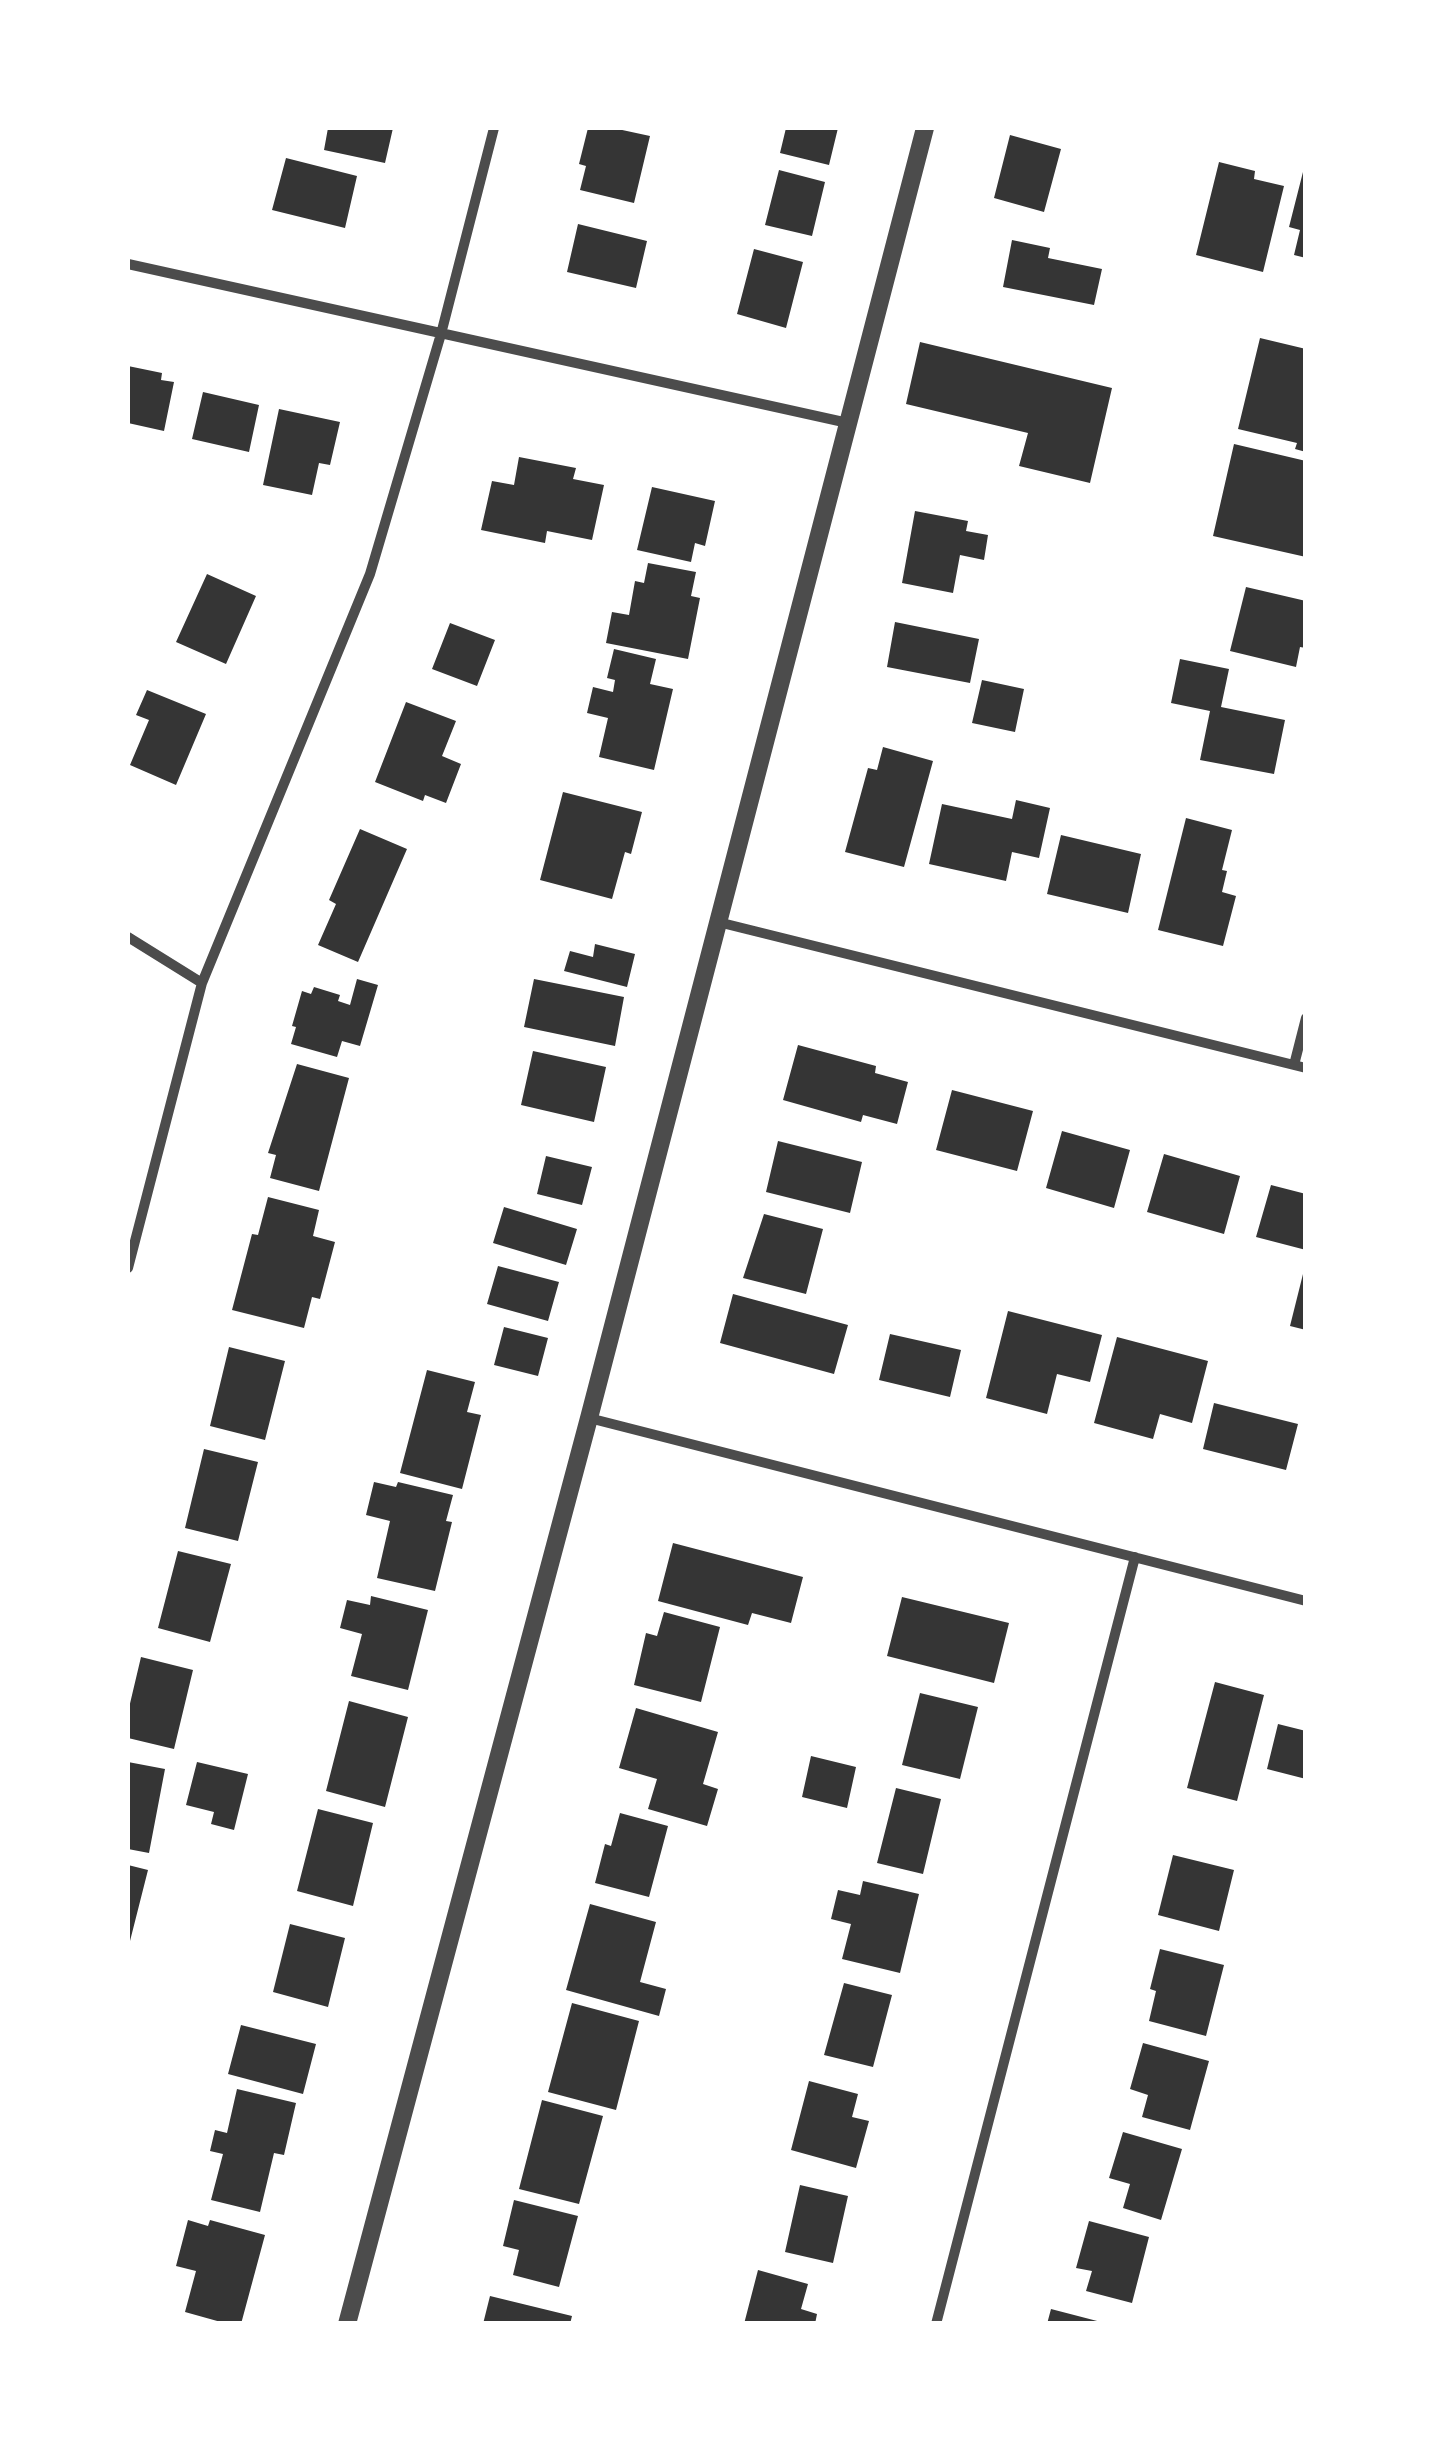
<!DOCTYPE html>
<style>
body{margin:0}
#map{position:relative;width:1433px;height:2451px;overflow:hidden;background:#fff;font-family:"Exo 2",sans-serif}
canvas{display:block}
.frame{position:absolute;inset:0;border:130px solid #fff;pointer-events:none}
</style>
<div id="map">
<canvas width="1433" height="2451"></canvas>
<div class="frame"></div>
</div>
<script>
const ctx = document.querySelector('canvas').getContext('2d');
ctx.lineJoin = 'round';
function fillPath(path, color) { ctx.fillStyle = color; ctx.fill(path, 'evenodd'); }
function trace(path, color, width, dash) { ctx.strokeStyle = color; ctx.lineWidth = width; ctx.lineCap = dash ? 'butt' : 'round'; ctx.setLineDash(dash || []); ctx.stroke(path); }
const building = new Path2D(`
 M328 128H393L385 163 324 150Z
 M588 128H613L650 136 634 203 580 190 586 166 579 164Z
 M786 128H838L829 165 780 153Z
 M1010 135 1061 149 1044 212 994 198Z
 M286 158 357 176 345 228 272 210Z
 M1219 162 1255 171 1254 179 1284 186 1263 272 1196 255Z
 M1304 168H1306V258L1294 255 1300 230 1289 227Z
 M779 170 825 182 812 236 765 225Z
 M578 224 647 241 636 288 567 272Z
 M1012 240 1050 248 1048 258 1102 269 1094 305 1003 287Z
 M754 249 803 262 786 328 737 314Z
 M1260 338 1306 349V452L1295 449 1297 443 1238 429Z
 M920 342 1112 388 1090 483 1019 466 1028 433 906 404Z
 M128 366 162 373 161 380 174 382 164 431 128 423Z
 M203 392 259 405 249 452 192 439Z
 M279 409 340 422 330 465 319 463 312 495 263 485Z
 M1234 444 1306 461V557L1213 536Z
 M519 457 576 468 573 479 604 485 592 540 547 531 545 543 481 530 492 481 514 485Z
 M652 487 715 501 705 546 695 543 691 562 637 550Z
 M915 511 968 521 966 531 988 535 984 560 960 555 953 593 902 583Z
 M648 563 696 572 691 596 700 598 688 659 606 643 612 612 629 615 635 581 644 583Z
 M207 574 256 596 226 664 176 642Z
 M1246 587 1306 601V648L1300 647 1296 667 1230 651Z
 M895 622 979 639 970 683 887 667Z
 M450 623 495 640 477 686 432 669Z
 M614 649 656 659 650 684 673 689 654 770 599 757 608 718 587 713 593 687 613 692 615 680 607 678Z
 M1180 659 1229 669 1221 707 1285 720 1274 774 1200 760 1210 711 1171 703Z
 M982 680 1024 689 1015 732 972 723Z
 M147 690 206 714 176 785 130 765 149 720 136 715Z
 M406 702 456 721 442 756 461 764 446 803 425 795 423 801 375 782Z
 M883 747 933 761 904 867 845 852 868 768 877 770Z
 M563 792 642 812 631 854 625 852 612 899 540 880Z
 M1016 800 1050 808 1039 858 1012 852 1006 881 929 864 942 804 1012 819Z
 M1186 818 1232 830 1222 870 1227 871 1222 892 1236 896 1223 946 1158 930Z
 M360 829 407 849 358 962 318 945 336 904 329 900Z
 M1061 835 1141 854 1128 913 1047 894Z
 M595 944 635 954 627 987 564 971 570 951 593 957Z
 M357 979 378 985 360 1046 342 1041 337 1057 291 1044 296 1027 292 1026 302 991 311 994 314 987 340 995 338 1001 350 1005Z
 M534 979 624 997 615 1046 524 1027Z
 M798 1045 876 1066 875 1073 908 1082 897 1124 863 1115 861 1122 783 1100Z
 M533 1051 606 1067 594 1122 521 1105Z
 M297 1064 349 1078 319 1191 270 1178 276 1155 268 1153Z
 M952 1090 1033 1111 1017 1171 936 1150Z
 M1062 1131 1130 1150 1114 1208 1046 1188Z
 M778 1141 862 1162 850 1213 766 1192Z
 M1164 1154 1240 1176 1224 1234 1147 1212Z
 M546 1156 592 1167 582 1205 537 1194Z
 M1271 1185 1306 1194V1250L1256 1237Z
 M268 1197 319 1210 313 1236 335 1242 320 1299 312 1297 304 1328 232 1310 252 1234 258 1235Z
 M504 1207 577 1229 566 1265 493 1243Z
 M764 1214 823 1229 806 1294 743 1278Z
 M498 1266 559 1282 548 1321 487 1304Z
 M1304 1270 1306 1271V1330L1290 1326Z
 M733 1294 848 1325 834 1374 720 1343Z
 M1008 1311 1102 1335 1090 1382 1057 1374 1047 1414 986 1398Z
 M504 1327 548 1338 538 1376 494 1365Z
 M890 1334 961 1350 950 1397 879 1380Z
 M1117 1337 1208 1361 1192 1423 1160 1414 1153 1439 1094 1423Z
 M229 1347 285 1361 265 1440 210 1426Z
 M427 1370 475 1382 467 1412 481 1415 462 1489 400 1473Z
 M1214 1403 1298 1424 1286 1470 1203 1449Z
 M204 1449 258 1462 238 1541 185 1528Z
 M374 1482 396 1487 398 1482 453 1495 446 1521 452 1522 435 1591 377 1578 390 1521 366 1515Z
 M673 1543 803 1577 791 1623 752 1613 748 1625 658 1601Z
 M178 1551 231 1564 210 1642 158 1628Z
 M371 1596 428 1610 408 1690 351 1676 362 1634 340 1628 347 1600 370 1605Z
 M902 1597 1009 1623 994 1683 887 1656Z
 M664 1612 720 1627 701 1702 634 1685 646 1633 657 1636Z
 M141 1657 193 1670 174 1749 128 1738V1712Z
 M1215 1682 1264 1695 1237 1801 1187 1788Z
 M920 1693 978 1707 960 1779 902 1765Z
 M349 1701 408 1717 385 1807 326 1791Z
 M636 1708 718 1732 703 1784 718 1789 707 1826 648 1809 657 1779 619 1768Z
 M1278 1724 1306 1731V1779L1267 1769Z
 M811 1756 856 1767 847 1808 802 1797Z
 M128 1762 165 1769 149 1853 128 1849Z
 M197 1762 248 1774 234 1830 211 1824 214 1812 186 1805Z
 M896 1788 941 1799 923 1874 877 1863Z
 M318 1809 373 1823 353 1906 297 1891Z
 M620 1813 668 1826 649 1897 595 1883 605 1844 611 1846Z
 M1173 1855 1234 1870 1219 1931 1158 1915Z
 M128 1865 148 1870 129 1945H128Z
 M863 1881 919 1894 900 1973 842 1959 851 1924 831 1919 838 1890 860 1895Z
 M590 1904 656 1922 640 1982 666 1989 659 2016 566 1990Z
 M290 1924 345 1938 328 2007 273 1992Z
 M1160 1949 1224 1965 1206 2036 1149 2021 1156 1991 1150 1989Z
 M844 1983 892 1995 873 2067 824 2055Z
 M572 2003 639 2021 616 2110 548 2092Z
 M241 2025 316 2044 303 2094 228 2074Z
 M1143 2043 1209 2061 1190 2130 1142 2117 1148 2095 1130 2089Z
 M809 2081 858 2094 852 2117 869 2121 856 2168 791 2150Z
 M237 2089 296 2103 284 2155 274 2153 260 2212 211 2200 223 2154 210 2151 215 2130 227 2133Z
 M542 2100 603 2116 579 2204 519 2189Z
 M1123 2132 1182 2149 1161 2220 1123 2208 1130 2184 1109 2178Z
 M800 2185 848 2196 833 2263 785 2252Z
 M514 2200 578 2216 559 2287 513 2275 519 2250 503 2246Z
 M188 2220 208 2226 210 2220 265 2235 241 2324H228L185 2312 196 2271 176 2266Z
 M1089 2221 1149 2237 1132 2303 1086 2291 1092 2271 1076 2268Z
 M758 2270 808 2284 801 2309 817 2314 815 2324H744Z
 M490 2296 572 2316 570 2324H483Z
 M1051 2309 1101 2322V2324H1047Z`);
const minor = new Path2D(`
 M128 264 848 423
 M718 922 1306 1068
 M128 937 202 983
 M1294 1065 1306 1018
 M128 1268 202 983 370 574 441 334 494 128
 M589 1418 1306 1601
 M936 2324 1135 1557`);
const tertiary = new Path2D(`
 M347 2324 589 1418 925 128`);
fillPath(building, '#353535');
trace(minor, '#4c4c4c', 10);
trace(tertiary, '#4c4c4c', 18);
</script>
